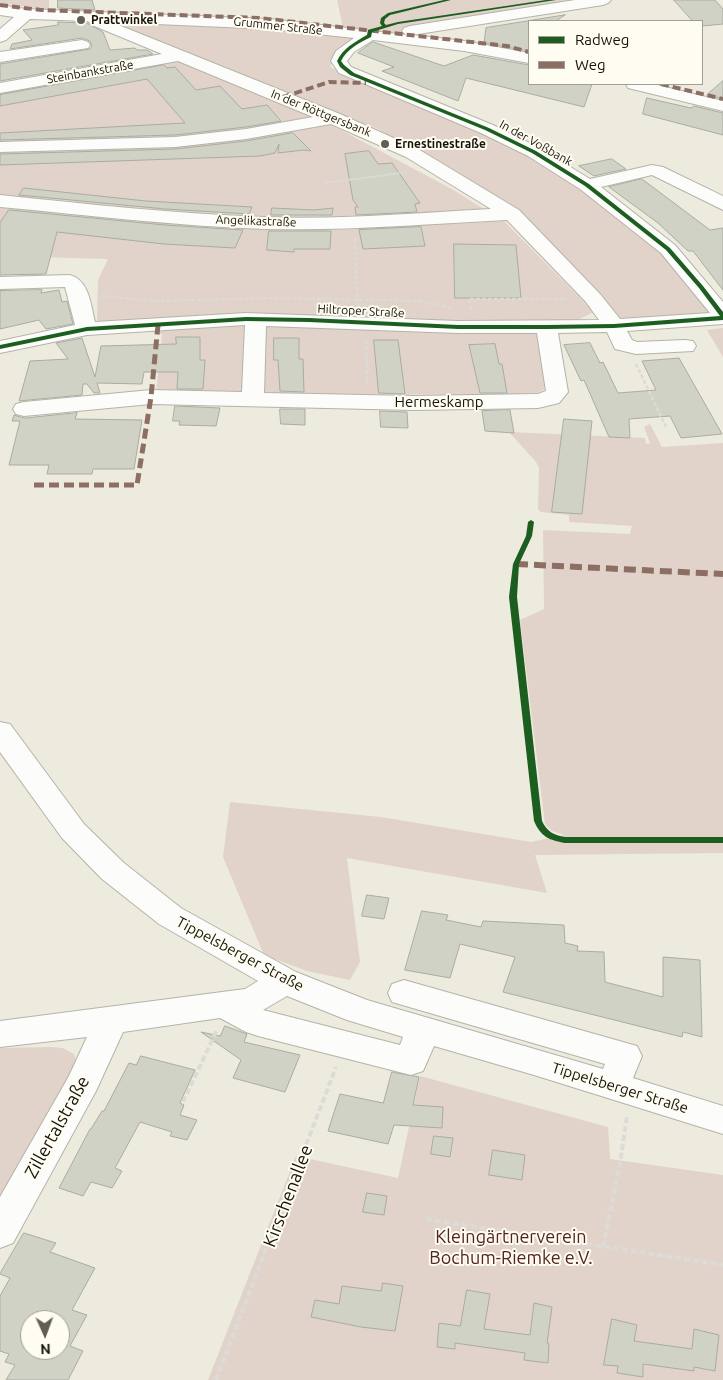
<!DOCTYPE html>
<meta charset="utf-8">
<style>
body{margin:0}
#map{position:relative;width:723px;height:1380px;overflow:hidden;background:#edebdd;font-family:Ubuntu,sans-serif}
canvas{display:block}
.legend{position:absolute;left:528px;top:20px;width:175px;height:65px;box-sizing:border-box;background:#fffdf2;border:1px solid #a19f95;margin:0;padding:6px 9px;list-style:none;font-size:15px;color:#15130a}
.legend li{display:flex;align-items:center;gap:10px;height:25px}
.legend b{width:25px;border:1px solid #a19f95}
.north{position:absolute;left:20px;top:1310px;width:50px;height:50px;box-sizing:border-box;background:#fffdf2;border:1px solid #a19f95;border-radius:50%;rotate:178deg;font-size:14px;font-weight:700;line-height:20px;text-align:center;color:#15130a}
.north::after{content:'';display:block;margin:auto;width:18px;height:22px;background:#615f54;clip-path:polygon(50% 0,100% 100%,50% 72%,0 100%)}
</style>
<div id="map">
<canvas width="723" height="1380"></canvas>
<ul class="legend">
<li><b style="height:6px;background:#1b5e20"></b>Radweg</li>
<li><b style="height:6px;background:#8d6e63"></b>Weg</li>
</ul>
<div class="north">N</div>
</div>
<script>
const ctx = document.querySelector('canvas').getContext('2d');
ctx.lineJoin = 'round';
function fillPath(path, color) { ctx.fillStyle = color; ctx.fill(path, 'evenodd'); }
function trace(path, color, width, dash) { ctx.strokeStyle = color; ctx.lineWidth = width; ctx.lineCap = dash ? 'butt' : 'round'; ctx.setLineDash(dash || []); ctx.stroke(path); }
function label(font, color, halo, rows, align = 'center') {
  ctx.font = font + ' Ubuntu,sans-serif'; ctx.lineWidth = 4; ctx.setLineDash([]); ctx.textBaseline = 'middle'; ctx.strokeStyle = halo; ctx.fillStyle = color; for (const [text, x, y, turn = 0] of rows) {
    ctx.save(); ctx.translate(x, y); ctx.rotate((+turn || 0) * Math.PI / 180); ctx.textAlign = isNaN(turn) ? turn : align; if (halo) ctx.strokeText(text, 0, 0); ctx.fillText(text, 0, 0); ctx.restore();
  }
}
const green = new Path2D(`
 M0 0H49V10L0 3Z
 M337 0H591L405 29 398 34 343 27Z
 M106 20 174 23 359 37 337 51 330 67 527 154 585 188 658 250 719 314 621 322 521 213 378 129 236 74Z
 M175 60 337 128 450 188 505 222 594 312 538 339 546 388 534 395 156 393 162 334 97 321 98 280 108 259 0 256V91Z
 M723 328V357L707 330Z
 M650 424 662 447 723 443V853L535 855 547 893 347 858 360 962 350 980 307 971 264 955 223 857 230 802 381 817 531 842 564 835 552 831 545 824 520 620 544 609 543 530 630 534 632 526 569 522V515L541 512 538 509 539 468 536 462 509 432 645 438 646 444 650 443 644 427Z
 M50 1047 63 1048 74 1054 77 1064 0 1211V1048Z
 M420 1076 608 1127 610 1159 723 1175V1380H208L296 1156 398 1178Z`);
const building = new Path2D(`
 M58 0H92L95 10 58 8Z
 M674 0H715L723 9V24L702 26V21H693Z
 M565 15 556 21H529V51L484 43 486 28Z
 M58 22 87 23 103 32 110 50 135 48 137 50H147L153 54 0 81V64L90 49 92 46 90 41 82 38 10 49 12 44 32 40 23 30 58 25Z
 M373 42 444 66 473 55 529 65V84H592L584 107 466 78 458 101 382 71 394 67 358 53Z
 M164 65 167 68 175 67 196 90 220 86 242 109 267 105 281 121 246 127 175 135 0 140V133L185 123 147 79 0 106V95Z
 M723 81V99L707 95Z
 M647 98 691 108 694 106 723 113V135L643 114Z
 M293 133 311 151 304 150 278 153 279 144 275 153 260 156 0 165V154L175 149 246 141Z
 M369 151 378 164 392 163 420 203 415 204 417 212 356 215 355 207H358L353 200 345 154Z
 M612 159 626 169 594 176 579 166Z
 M642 179 710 230 723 228V290L693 251H688L658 223 609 187Z
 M24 188 146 201 252 207 249 214 165 209 19 195Z
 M272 208 314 210 333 208 332 215H271Z
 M9 210 165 225 243 230 235 248 164 244 57 232 46 274 0 275V223Z
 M421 227 425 246 363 249 359 230Z
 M269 231H331L330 249H294V252L267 250Z
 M454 244 516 245 521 298H455Z
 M42 290 41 293 59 290 62 302 67 301 73 324 46 329 39 320 0 329V291Z
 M176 337H200V360H205L203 389H177L178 372H144L142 384 97 383 100 393H94L87 384H83L82 395 19 401 30 361 68 359 56 343 82 338 95 377 101 346 176 344Z
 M274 338H299V359H303L304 392 280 391 278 360H274Z
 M374 340H398L405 394 379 393Z
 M590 343 600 363 603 362 618 393 656 390 642 361 679 358 722 434 681 438 670 416 629 419 630 438 609 437 584 380 581 381 564 345Z
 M495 344 499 364H502L507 393H480L469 345Z
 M175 406 220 408 216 426 179 425 180 421H173Z
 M280 409H305V425L281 424Z
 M510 410 514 433 485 431 482 411Z
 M380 411 407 412 408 428 381 427Z
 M77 413 75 419 142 420 134 469H93L92 474H47L49 465H9L20 421H12L14 415 24 418Z
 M564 419 592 421 582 514 552 512Z
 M367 895 389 898 384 919 362 916Z
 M422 911 448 915 446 920 481 927 483 921 564 925 565 943 578 946 577 951 604 952 605 982 663 997V957L700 960 702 1037 683 1032 682 1037 503 992 515 957 460 944 450 978 405 970Z
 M225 1026 247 1034 244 1042 300 1055 285 1092 233 1078 241 1060 201 1032 220 1036Z
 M141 1056 195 1070 180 1103 184 1105 180 1115 197 1120 187 1140 170 1136 172 1132 140 1122 115 1168 122 1171 112 1188 91 1182 83 1196 59 1188 90 1129H91L102 1111H104L129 1063 136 1065Z
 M392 1072 419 1077 413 1105 443 1107 442 1128 394 1125 388 1144 328 1131 340 1094 383 1103Z
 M434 1136 453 1138 450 1157 431 1154Z
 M493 1150 525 1155 522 1180 489 1175Z
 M367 1193 387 1196 384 1215 363 1212Z
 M24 1233 56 1243 50 1252 95 1268 72 1310 87 1315 70 1346 83 1351 68 1380H6L15 1365 5 1362 9 1354 0 1351V1296L10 1278 0 1274ZM30 1320H60V1350H30Z
 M383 1283 403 1286 395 1331 361 1327 311 1317 315 1300 339 1304 342 1286 381 1291Z
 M467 1290 490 1294 484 1329 530 1335 534 1303 552 1307 547 1343 549 1344 548 1363 524 1360 525 1353 455 1343V1349L437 1347 439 1323 460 1326Z
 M612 1319 637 1325 634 1341 692 1349 694 1329 719 1335 715 1371 694 1367V1371L643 1364V1377L617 1373 618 1366 604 1365Z`);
const pathFar2 = new Path2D(`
 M325 183 408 172`);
const pathFar1 = new Path2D(`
 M355 239 357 300 360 307
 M101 296 156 301 274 298 419 301 453 308
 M471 310 469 299H567
 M366 340 367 384
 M636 364 666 427`);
const path = new Path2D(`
 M183 1102 217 1030
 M426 1219 723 1265
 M603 1247 620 1163 627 1116
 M216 1380 336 1067`);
const minor = new Path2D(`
 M575 0H611L608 3 603 5 412 35 464 41 529 53V63L464 51 373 40 354 52 347 61 351 67 493 125 540 148 590 179 652 165 663 167 723 196V210L652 175 601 187 675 245 723 302V324L627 331 632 340 637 342 685 340 693 341 696 346 693 351 636 354 615 349 607 332 558 333 568 392 559 403 538 408 414 410 151 404 24 416 16 414 13 409 16 404 24 402 151 390 242 392 245 325 87 335 0 353V341L75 325 65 287 0 289V277L70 275C89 280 91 305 95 322L246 313 458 321 599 320 586 302 507 220C426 224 345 231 265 229 176 226 88 215 0 207V195C88 204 176 214 264 217 340 220 416 213 491 209L406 157 331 124 246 139 175 147 0 152V142L175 137 246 129 313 117 178 61 0 93V83L162 54 92 25 88 21 30 19 6 40 0 42V29L14 17 0 15V5L26 9 270 19 406 35 402 31 404 28 410 26ZM111 22 270 29 354 38 336 51 331 61 339 73 481 133 528 156 580 189 661 253 710 313 620 319 600 294 519 210 418 149 340 114ZM266 326 458 333H537L546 391 538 394 414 396 264 393Z
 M82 40 88 42 90 45 88 48 0 62V52Z
 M626 84H653L723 101V111L628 88Z
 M0 722 10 724 84 824 124 863 181 908 296 972 367 1000 603 1069 605 1064 392 1002 388 993 392 984 404 980 637 1046 642 1056 633 1078 723 1106V1134L534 1075 434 1046 423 1071 411 1075 258 1036 246 1032 220 1018 123 1032 96 1091 13 1243 0 1248V1197L69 1076 87 1037 0 1047V1021L245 989 258 981 159 924 102 879 62 838 0 752ZM287 996 347 1020 403 1037 400 1045 263 1010Z`);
const quietFar2 = new Path2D(`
 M0 5 41 10 259 18 507 46 529 52
 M661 84 723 99
 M283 97 329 82 366 83`);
const quietFar1 = new Path2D(`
 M34 485H137L151 397 158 325`);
const quiet = new Path2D(`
 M516 564 723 574`);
const cycleway = new Path2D(`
 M444 0H451L390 15 385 19 384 23 386 25 398 22 546 0H556L398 24 372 32 371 37C359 43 347 49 341 61L344 65 354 73 489 128 536 151 589 184 670 248 703 286 723 312V320L614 328 547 329H458L309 322 246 321 87 331 0 349V345L87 327 246 317 309 318 458 325H547L614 324 720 316 699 288 666 250 585 186 532 153 485 130 350 75 340 67 337 61C343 48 355 42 367 35L368 30 382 26 380 23 381 18 388 13Z
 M531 520 534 522 532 536 519 564 517 597 542 821C547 832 554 835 565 837H723V843H565C549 840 541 837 534 821L509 597 513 564 526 536 528 522Z`);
const markers = [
 [81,20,5,"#615f54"],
 [385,144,5,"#615f54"]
];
const farPoinames = [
 ["Prattwinkel",91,20],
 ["Ernestinestraße",395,144]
];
const farStreetnames = [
 ["Grummer Straße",278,26,6],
 ["Steinbankstraße",90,72,-10],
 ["In der Röttgersbank",321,113,22],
 ["In der Voßbank",536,143,29],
 ["Angelikastraße",256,221,2],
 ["Hiltroper Straße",361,311,3]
];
const streetNames = [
 ["Hermeskamp",439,402],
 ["Tippelsberger Straße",240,954,28],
 ["Tippelsberger Straße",620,1088,17]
];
const nearStreetnames = [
 ["Zillertalstraße",57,1127,-61],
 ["Kirschenallee",288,1196,-69]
];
const nearParknames = [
 ["Kleingärtnerverein",511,1237],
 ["Bochum-Riemke e.V.",511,1258]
];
fillPath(green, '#e1d3ca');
fillPath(building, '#d0d2c6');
trace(building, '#aaaca2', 1);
trace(minor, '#b5b3a9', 2);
trace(pathFar2, '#dcdbd6', 2, [3, 1]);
trace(pathFar1, '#dcdbd6', 2.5, [4, 2]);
trace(path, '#dcdbd6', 4, [6, 3]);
fillPath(minor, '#fcfcfa');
trace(quietFar2, '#8d6e63', 4, [8, 4]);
trace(quietFar1, '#8d6e63', 5, [10, 5]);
trace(quiet, '#8d6e63', 6, [12, 6]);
fillPath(cycleway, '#1b5e20');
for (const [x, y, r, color] of markers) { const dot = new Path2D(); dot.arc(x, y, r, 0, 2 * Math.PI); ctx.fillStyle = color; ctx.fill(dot); trace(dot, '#fffdf2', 2); }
label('bold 12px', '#15130a', '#fffdf2', farPoinames, 'left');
label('12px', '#15130a', '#fffdf2', farStreetnames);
label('15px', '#15130a', '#fffdf2', streetNames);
label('18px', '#15130a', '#fffdf2', nearStreetnames);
label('18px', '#55241b', '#fffdf2', nearParknames);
</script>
